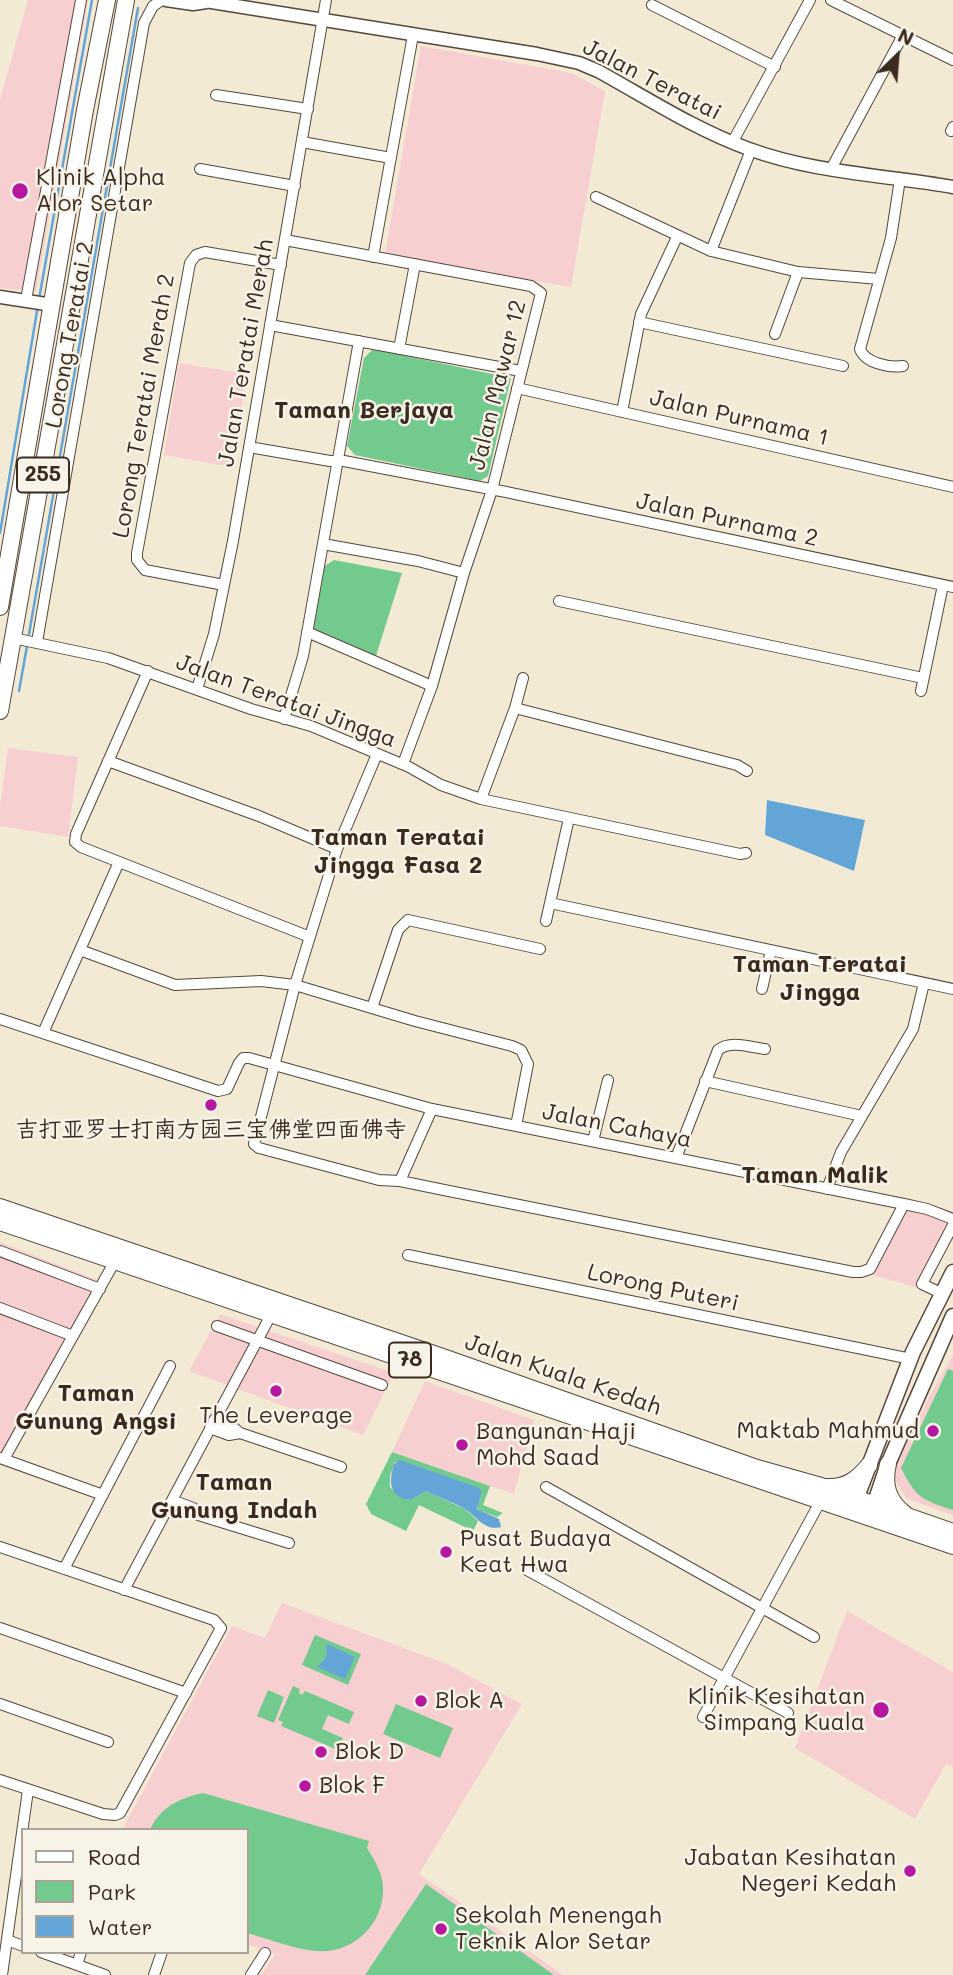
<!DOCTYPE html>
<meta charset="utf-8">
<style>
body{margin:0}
#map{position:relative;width:953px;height:1975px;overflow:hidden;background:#f2ead4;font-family:Mali,sans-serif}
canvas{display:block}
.legend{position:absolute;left:21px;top:1828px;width:228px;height:126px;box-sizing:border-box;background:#f7f3e8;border:2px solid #aca397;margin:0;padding:9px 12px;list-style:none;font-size:21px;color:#3b2a1e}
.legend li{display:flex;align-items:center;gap:14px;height:35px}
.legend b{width:35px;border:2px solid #aca397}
.north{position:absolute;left:862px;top:21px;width:70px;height:70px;-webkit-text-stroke:5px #f7f3e8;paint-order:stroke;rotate:25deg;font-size:19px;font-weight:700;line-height:28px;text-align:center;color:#3b2a1e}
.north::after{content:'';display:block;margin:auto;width:24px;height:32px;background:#3b2a1e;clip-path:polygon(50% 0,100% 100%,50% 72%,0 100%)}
</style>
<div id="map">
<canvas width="953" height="1975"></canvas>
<ul class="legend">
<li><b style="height:9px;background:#fff"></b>Road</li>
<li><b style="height:19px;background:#72ca8f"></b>Park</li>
<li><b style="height:19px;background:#64a5d7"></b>Water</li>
</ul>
<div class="north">N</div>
</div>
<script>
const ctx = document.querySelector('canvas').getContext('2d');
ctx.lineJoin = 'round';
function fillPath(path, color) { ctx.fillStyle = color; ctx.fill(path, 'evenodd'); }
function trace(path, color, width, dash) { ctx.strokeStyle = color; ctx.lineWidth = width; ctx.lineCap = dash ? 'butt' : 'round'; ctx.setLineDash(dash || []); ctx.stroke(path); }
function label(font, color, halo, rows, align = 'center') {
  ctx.font = font + ' Mali,"LXGW WenKai TC",sans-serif'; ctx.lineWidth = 5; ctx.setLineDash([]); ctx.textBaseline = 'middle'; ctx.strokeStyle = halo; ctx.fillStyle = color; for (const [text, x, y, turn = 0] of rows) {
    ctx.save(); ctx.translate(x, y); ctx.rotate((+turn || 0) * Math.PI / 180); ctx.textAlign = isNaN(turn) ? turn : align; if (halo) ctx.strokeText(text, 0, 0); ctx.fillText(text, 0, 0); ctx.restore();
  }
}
const built = new Path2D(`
 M28 0H88L36 291 0 288V99Z
 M421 46 571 73 605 91 571 287 385 254Z
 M179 363 247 374 232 467 164 455Z
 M8 748 78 757 68 837 0 826V807Z
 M910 1202 953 1212V1231L923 1289 873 1275Z
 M0 1242 97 1280 2 1452 0 1451Z
 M220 1314 394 1373 363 1435 189 1371Z
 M953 1355V1515L907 1499 895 1480 896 1467 930 1395Z
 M425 1381 534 1420 514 1494 392 1452Z
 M282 1603 447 1664 522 1704 419 1874 563 1975H261L275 1954 247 1944V1830H122L232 1626 265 1638Z
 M847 1611 953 1672V1767L946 1764 915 1819 795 1748Z`);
const green = new Path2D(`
 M373 349 511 378 488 476 480 481 355 455 347 446 364 358Z
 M334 560 402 573 375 659 312 631 323 567Z
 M948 1369 953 1371V1510C922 1500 916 1498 901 1468Z
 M392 1452 490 1486 483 1505 503 1513 497 1517 479 1510 477 1507 482 1492 395 1462 390 1476V1487L398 1495 409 1500 426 1491 465 1509 478 1521 473 1531 419 1505 406 1531 371 1514 366 1504Z
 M315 1635 361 1654 348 1685 302 1665Z
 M293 1686 300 1689 299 1693 302 1695 305 1691 354 1712 349 1724 328 1715 322 1729 343 1738 338 1750 281 1726 283 1722 278 1720Z
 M268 1690 284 1697 274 1723 257 1716Z
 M396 1704 453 1728 440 1758 383 1734Z
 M203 1793 369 1841 367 1848C375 1861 383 1873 383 1889 384 1925 351 1955 316 1951 293 1949 269 1939 247 1933V1830H150C160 1807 180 1798 203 1793Z
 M426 1884 554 1975H365Z`);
const water = new Path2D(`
 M767 800 865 820 854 871 765 835Z
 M400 1460 479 1488 482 1492 477 1509 499 1519 501 1527C484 1532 475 1514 463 1508 451 1501 438 1497 426 1491L410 1500C388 1497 389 1481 394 1464Z
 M327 1644 355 1657 345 1679 317 1667 326 1658Z`);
const stream = new Path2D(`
 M39 299 92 0
 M0 533 38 305
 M29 634 138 8
 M19 691 27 646`);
const minor = new Path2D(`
 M831 0 953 60
 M652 5 775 67
 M216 95 308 109
 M951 131 953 127
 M302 142 391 158
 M732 143 810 0
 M200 169 295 186
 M831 169 903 35
 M900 179 891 238 860 349C865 363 889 368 903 366
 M596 197 711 251 798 272 879 279
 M285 240 531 286 541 293 492 490 464 573 432 686 403 764
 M711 251 751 150
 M373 257 413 35
 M26 300 81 0
 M639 322 843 366
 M270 325 521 371
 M775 334 798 272
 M399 349 415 264
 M517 388 953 487
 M622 412 641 314 677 237
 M249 447 330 461H344L506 492 953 587
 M323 544 418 561 464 573
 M224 585 145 570 137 560V553L190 263 196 255 205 252 281 265
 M559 601 923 678
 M307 632 432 686
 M13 638 108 658 251 709 311 726 409 767 441 785 481 799 740 854 746 853
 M37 642 144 23 153 6 162 0
 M148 671 76 834 75 842 81 847 310 937
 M197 689 214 634 233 541 326 0
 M921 691 943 585
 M515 708 737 765 747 771
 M284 719 303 656 359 341
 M377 754 337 849 295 985 254 1144 259 1148 379 1180 400 1181 444 1190 853 1272H861L870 1269 904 1204
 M108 761 259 816 337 849
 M481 799 515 708 523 678
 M550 903 953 989
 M546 921 569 818
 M80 950 175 985 261 981 295 985 415 1021 512 1046 521 1050 528 1064 516 1126
 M762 989 771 950
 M372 1008 398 930 408 920 540 949
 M0 1019 218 1091 227 1089 239 1063 243 1058H249L432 1109 904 1204 927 1209 953 1219
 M43 1033 119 862
 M705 1081 862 1116
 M593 1141 608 1080
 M676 1158 718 1050C730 1040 750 1047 765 1049
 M400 1181 432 1109
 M827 1189 841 1152 913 1029 924 983
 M0 1251 100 1289
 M408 1255 911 1359
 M941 1293 922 1284 953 1225
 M0 1308 73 1336
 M217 1326 382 1385
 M214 1420 233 1427 240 1433 341 1467
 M210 1428 229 1435 240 1433
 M0 1458 103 1495
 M4 1459 115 1261
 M546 1487 814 1637
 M172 1500 193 1508 200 1513
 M169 1506 289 1543
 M0 1547 214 1620 221 1628 120 1813 115 1815 103 1814 0 1780
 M64 1569 170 1366
 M527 1570 788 1713
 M124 1590 272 1313
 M0 1628 186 1693
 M0 1704 108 1742
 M703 1717 820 1502
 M7 1940 23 1946
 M41 1952 105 1975
 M77 1965 81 1952
 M2 1975 28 1790
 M154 1975 162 1952
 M251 1975 265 1953`);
const tertiary = new Path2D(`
 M166 0 193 4 206 2
 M199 0 537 54 579 63 598 71C647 98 696 130 749 149 814 173 885 175 953 187
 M0 297 53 305`);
const secondary = new Path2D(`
 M853 1507 913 1352 953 1272
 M871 1514 888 1464 953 1316`);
const primary = new Path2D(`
 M0 607 85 110 107 0
 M0 711 126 0
 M0 1207 440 1356 757 1468 821 1486 953 1532
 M0 1222 953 1546
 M888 1464C883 1485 888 1501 905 1514
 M827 1487C846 1488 858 1479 869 1465`);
const markers = [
 [20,191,9,"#b5179e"],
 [211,1105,7,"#b5179e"],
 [276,1391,7,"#b5179e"],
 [933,1431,7,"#b5179e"],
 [462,1445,7,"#b5179e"],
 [446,1552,7,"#b5179e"],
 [421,1701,7,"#b5179e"],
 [881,1710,9,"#b5179e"],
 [321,1752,7,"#b5179e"],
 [305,1786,7,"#b5179e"],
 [910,1871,7,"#b5179e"],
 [441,1929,7,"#b5179e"]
];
const shields = [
 [43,475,52],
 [410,1360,42]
];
const shieldNames = [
 ["255",43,475],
 ["78",410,1360]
];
const streetNames = [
 ["Jalan Teratai",652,80,27],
 ["Lorong Teratai 2",70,335,-80],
 ["Jalan Teratai Merah",246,353,-80],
 ["Jalan Mawar 12",498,385,-76],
 ["Lorong Teratai Merah 2",144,406,-80],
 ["Jalan Purnama 1",739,418,13],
 ["Jalan Purnama 2",727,520,12],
 ["Jalan Teratai Jingga",286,701,20],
 ["Jalan Cahaya",617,1126,11],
 ["Lorong Puteri",663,1288,12],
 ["Jalan Kuala Kedah",563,1375,19]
];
const poiNames = [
 ["Klinik Alpha",36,178],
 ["Alor Setar",36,204],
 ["吉打亚罗士打南方园三宝佛堂四面佛寺",211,1130,"center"],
 ["The Leverage",276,1416,"center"],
 ["Maktab Mahmud",919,1431,"right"],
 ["Bangunan Haji",476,1432],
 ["Mohd Saad",476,1458],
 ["Pusat Budaya",460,1539],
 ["Keat Hwa",460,1565],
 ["Klinik Kesihatan",865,1697,"right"],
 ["Simpang Kuala",865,1723,"right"],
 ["Blok A",435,1701],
 ["Blok D",335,1752],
 ["Blok F",319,1786],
 ["Jabatan Kesihatan",896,1858,"right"],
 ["Negeri Kedah",896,1884,"right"],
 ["Sekolah Menengah",455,1916],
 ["Teknik Alor Setar",455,1942]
];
const neighbourhoodNames = [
 ["Taman Berjaya",364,411],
 ["Taman Teratai",398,838],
 ["Jingga Fasa 2",398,866],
 ["Taman Teratai",820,965],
 ["Jingga",820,993],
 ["Taman Malik",815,1176],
 ["Taman",96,1394],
 ["Gunung Angsi",96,1422],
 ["Taman",234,1483],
 ["Gunung Indah",234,1511]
];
fillPath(built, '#f7cfd1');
fillPath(green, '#72ca8f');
fillPath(water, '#64a5d7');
trace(stream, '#64a5d7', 2.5);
trace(minor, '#564739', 12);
trace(tertiary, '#564739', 15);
trace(secondary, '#564739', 17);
trace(primary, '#564739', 18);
trace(minor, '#fff', 10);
trace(tertiary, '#fff', 12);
trace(secondary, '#fff', 14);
trace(primary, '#fff', 16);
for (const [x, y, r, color] of markers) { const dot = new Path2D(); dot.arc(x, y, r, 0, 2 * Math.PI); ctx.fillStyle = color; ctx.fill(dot); trace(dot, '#f7f3e8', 2.5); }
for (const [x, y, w] of shields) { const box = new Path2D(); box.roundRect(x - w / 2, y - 17.5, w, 35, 5); ctx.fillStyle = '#f7f3e8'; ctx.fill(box); trace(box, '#3b2a1e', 2); }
label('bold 21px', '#3b2a1e', null, shieldNames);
label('23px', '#3b2a1e', '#f7f3e8', streetNames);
label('23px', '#3b2a1e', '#f7f3e8', poiNames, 'left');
label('bold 24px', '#3b2a1e', '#f7f3e8', neighbourhoodNames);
</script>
